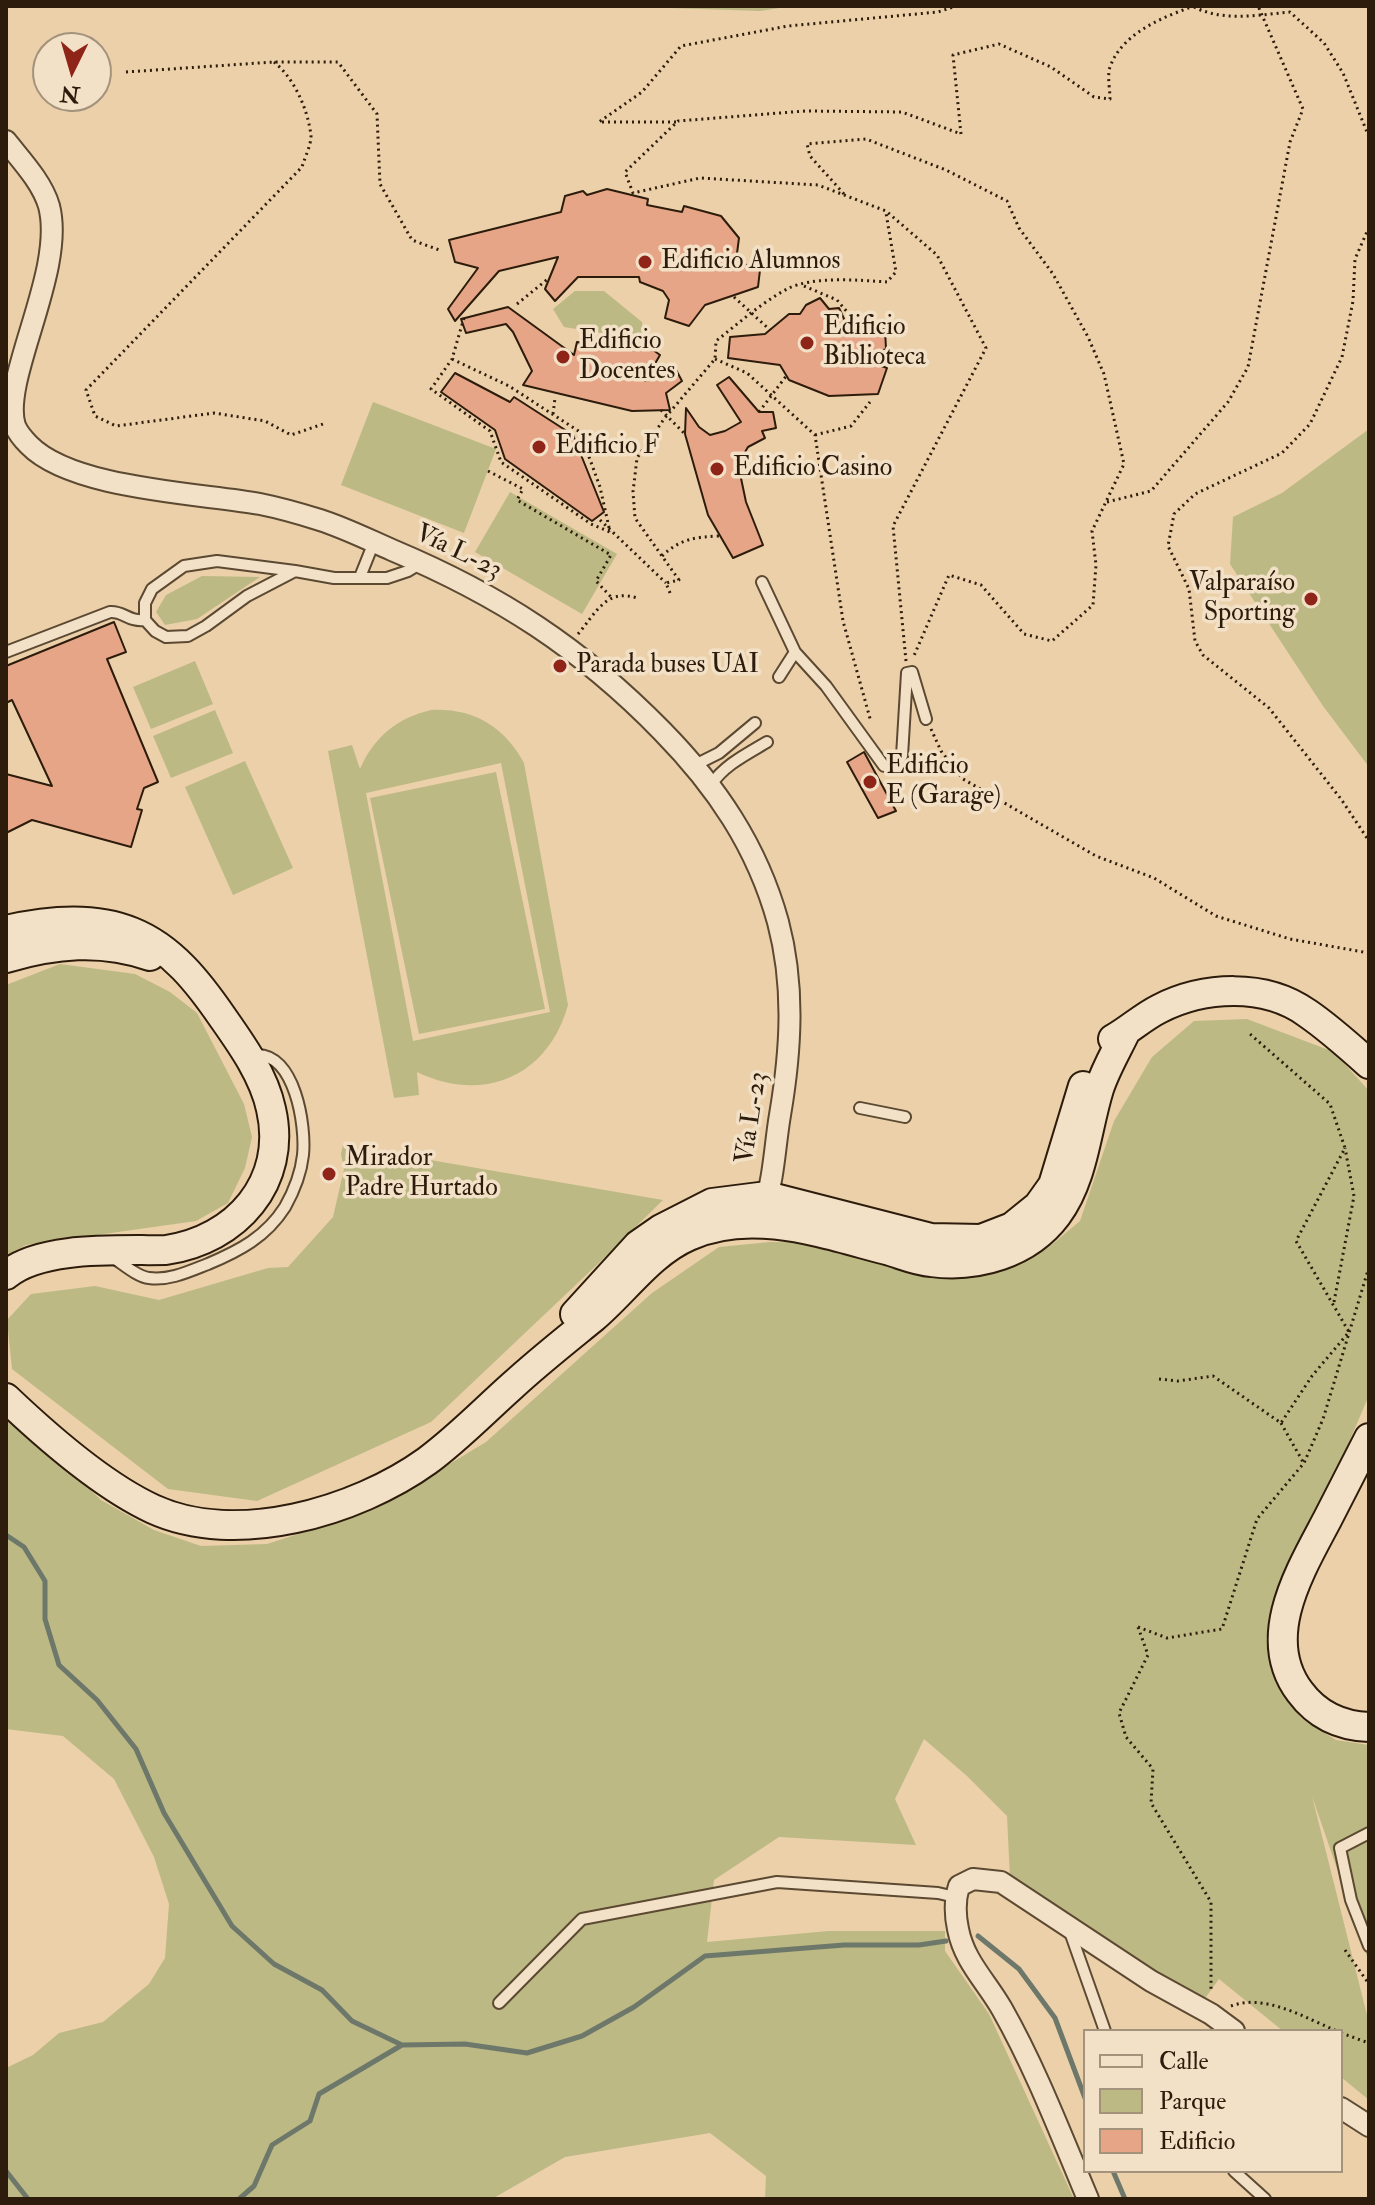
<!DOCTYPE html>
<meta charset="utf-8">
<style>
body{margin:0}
#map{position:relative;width:1375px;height:2205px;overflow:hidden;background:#ebd0a9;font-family:"IM FELL Double Pica",serif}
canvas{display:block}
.frame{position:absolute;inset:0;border:8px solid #2d1c0b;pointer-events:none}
.legend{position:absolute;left:1083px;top:2029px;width:260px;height:144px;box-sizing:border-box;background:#f2e0c7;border:2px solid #a3927c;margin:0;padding:10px 14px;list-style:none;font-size:24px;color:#2d1c0b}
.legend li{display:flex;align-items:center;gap:16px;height:40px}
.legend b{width:40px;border:2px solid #a3927c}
.north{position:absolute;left:32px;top:32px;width:80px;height:80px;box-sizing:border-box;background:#f2e0c7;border:2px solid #a3927c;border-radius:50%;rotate:185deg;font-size:22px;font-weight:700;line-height:32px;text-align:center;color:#2d1c0b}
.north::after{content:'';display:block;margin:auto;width:28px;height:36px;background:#8f2418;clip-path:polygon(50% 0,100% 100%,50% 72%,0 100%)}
</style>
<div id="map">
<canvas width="1375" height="2205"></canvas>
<div class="frame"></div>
<ul class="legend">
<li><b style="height:10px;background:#f2e0c7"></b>Calle</li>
<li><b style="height:22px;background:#bcb985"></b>Parque</li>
<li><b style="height:22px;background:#e6a587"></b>Edificio</li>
</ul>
<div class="north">N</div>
</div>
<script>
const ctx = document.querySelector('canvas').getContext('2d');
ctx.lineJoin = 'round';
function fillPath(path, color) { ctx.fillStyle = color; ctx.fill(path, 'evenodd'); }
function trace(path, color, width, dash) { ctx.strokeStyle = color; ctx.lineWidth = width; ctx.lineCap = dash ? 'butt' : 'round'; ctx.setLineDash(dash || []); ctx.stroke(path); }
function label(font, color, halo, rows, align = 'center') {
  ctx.font = font + ' "IM FELL Double Pica",serif'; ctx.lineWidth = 7; ctx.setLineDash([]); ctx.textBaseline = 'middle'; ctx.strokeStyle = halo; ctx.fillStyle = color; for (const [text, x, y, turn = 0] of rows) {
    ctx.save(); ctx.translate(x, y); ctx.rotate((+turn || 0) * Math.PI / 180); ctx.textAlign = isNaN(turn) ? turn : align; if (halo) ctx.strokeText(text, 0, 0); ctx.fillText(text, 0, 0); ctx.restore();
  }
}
const green = new Path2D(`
 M610 6H792L760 11Z
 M575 291H604L642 322 643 333 621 336 564 327 553 309Z
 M373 402 496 449 464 533 341 485Z
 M1369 429V767L1323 706 1230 564 1233 517 1282 493Z
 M510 492 617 554 582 614 475 552Z
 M202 576 260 577 197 619 165 625 156 612 166 595Z
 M195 661 213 704 151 729 133 687Z
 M215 710 233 753 171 778 153 736Z
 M431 710C473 708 504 726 524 763L568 1005C548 1077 483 1104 417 1072L419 1095 394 1098 328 751 352 745 360 769C374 737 397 718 431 710ZM501 763 550 1012 413 1041 366 793Z
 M245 761 293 868 233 895 185 787Z
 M496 772 545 1009 419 1034 370 798Z
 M60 964 135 974 170 992 197 1013 244 1104 252 1137 245 1168 228 1203 196 1221 26 1245 6 1256V985Z
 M1247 1019 1334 1052 1369 1091V1395L1266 1639 1274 1677 1301 1718 1336 1740 1369 1745V1962L1312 1796 1369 2023V2100L1341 2077V2031H1283L1219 1979 1198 2008 1010 1878 1007 1816 967 1776 924 1739 895 1799 916 1845 779 1837 714 1880 707 1942 829 1931H945V1951L989 2014 1074 2199H765L766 2176 710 2133 565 2157 492 2199H6V2068L33 2055 59 2033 103 2022 149 1984 165 1958 169 1904 154 1857 114 1779 63 1736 6 1729V1410L101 1500 154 1530 201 1546 267 1544 373 1510 486 1442 652 1293 719 1247 770 1242 830 1243 994 1268 1049 1247 1080 1221 1114 1121 1152 1057 1194 1021Z
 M343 1145 663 1200 602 1260 431 1422 257 1501 168 1489 12 1369 7 1320 31 1294 95 1286 159 1300 268 1268 288 1267 333 1217 344 1169 341 1154Z`);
const stream = new Path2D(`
 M6 1535 24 1547 45 1581V1619L59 1665 97 1700 136 1749 164 1813 232 1926 274 1964 322 1990 352 2021 402 2045
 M978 1936 1019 1969 1055 2018 1085 2098
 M6 2171 28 2199
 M1113 2171 1125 2199
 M239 2199 254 2186 272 2145 310 2121 319 2094 402 2045 465 2044 527 2053 582 2036 634 2007 705 1956 844 1945H919L946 1941`);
const building = new Path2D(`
 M607 189 648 199 647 205 682 212 684 206 721 216 739 238 736 261 760 270 758 287 705 305 689 326 665 318 669 300 663 291 640 282 639 277H578L555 301 545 289 558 257 499 271 455 321 448 309 478 268 455 262 449 240 561 212 565 196 583 191 587 195Z
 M820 298 829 309 839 308 845 321 855 330 885 329 886 349 862 359 887 368 878 394 829 396 789 380 780 365 728 358 730 337 765 334 789 314H800L806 305Z
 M508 307 574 355 577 342 646 350 649 347 660 355 645 381 675 368 682 381 666 393 670 410 632 411 523 385 532 371 513 332 506 324 466 333 461 319Z
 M455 373 510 402 514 397 573 435 604 512 592 521 505 459 495 430 441 392Z
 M729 377 759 412H773L776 428 762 431 765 438 748 447 738 464 746 502 763 545 733 558 708 515 685 434 686 408 699 427 710 435 725 431 741 422 717 385Z
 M114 622 126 652 107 659 158 782 144 788 137 809 142 810 131 847 32 820 6 833V774L52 786 12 700 6 703V666Z
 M864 752 896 811 878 818 847 762Z`);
const path = new Path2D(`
 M1194 7C1224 22 1258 15 1290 12L1324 43 1343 73 1369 137
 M274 62C294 78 308 109 311 136 311 145 305 157 302 167L86 390 95 416 116 426 214 413 265 421 291 435 326 423
 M126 72 274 62H338L377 114 380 184 412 240 442 251
 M676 122H599L642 92 681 46 788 26 938 12 956 6
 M844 194 810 156 807 144 866 139 946 170 1007 201 1019 228 1053 274 1088 337 1104 374 1124 464 1092 531 1096 565 1093 605 1052 641 1024 634 981 585 949 575 913 658
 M1369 227 1355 259 1353 301 1342 357 1310 424 1282 453 1195 494 1174 514 1168 546 1189 589 1195 641 1203 655 1269 708 1341 799 1369 841
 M804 286 837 300 859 326
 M517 304 549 278
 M464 318 452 359 431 389 490 431 501 462 591 524 610 532
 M452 359 509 386 580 432 600 487 610 532
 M715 359 747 373 815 435 843 621 871 722
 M553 414 555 398
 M815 435 851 426 870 402
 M488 471 523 489 517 500 611 555 596 581 611 597
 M1107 502 1151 491 1228 402 1248 367 1290 142 1303 109 1258 6
 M600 520 666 583
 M662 556C680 539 695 537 719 536
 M670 593 666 583 679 580 635 518 633 492 637 458 664 419 715 359 716 341C739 323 761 303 787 289 812 276 859 280 887 282L896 272 886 213
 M578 634C596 613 606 588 637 598
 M906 661 893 526 986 348 937 255 886 211 818 185 700 178 633 193 625 172 678 121 805 111 902 112 961 134 953 55 999 44 1051 67 1094 97 1110 99C1110 89 1107 76 1110 67 1122 33 1163 17 1194 6
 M931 729 941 751 963 779 1096 856 1154 878 1216 916 1290 939 1369 953
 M1334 1302 1354 1196 1345 1148
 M1159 1379 1178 1381 1213 1376 1281 1423 1312 1376 1349 1332 1296 1241 1345 1148 1330 1104 1250 1034
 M1281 1423 1303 1462
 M1138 1627 1148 1655 1119 1713 1126 1737 1153 1769 1151 1803 1211 1902V1991
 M1138 1627 1167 1638 1222 1629 1257 1519 1304 1463 1323 1419 1369 1267
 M1345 1950 1369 1984
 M1231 2006C1265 1993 1305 2018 1337 2031
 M1341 2033 1369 2043`);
const service = new Path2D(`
 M295 571 247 596 206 626 188 636 166 637 155 631 145 620V603L152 589 184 566 217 561 295 571 334 578H387L408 571 421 563
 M360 577 374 542
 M762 582 795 652 779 677
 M6 652 110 612C124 611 128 622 145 620
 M795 652 826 686 884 766H895L902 756 907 673 912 672 926 719
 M695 765 719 753 755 723
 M711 785C724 765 747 754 767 742
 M860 1108 905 1117
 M112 1257C122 1263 137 1277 149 1278 169 1281 190 1271 208 1264 239 1251 266 1237 285 1207 294 1191 301 1173 303 1155 306 1126 295 1052 255 1055
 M1369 1833 1340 1848 1351 1900 1369 1946
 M1069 1929 1105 2031
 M499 2003 582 1919 777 1882 938 1893 955 1897
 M1234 2171 1265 2199`);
const minor = new Path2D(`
 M6 141C21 160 42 182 49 206 66 271 0 380 15 426 18 433 24 440 29 445 72 489 198 493 260 504 280 508 301 514 320 520 345 528 369 540 392 550 499 595 581 648 662 731 716 786 757 846 778 922 795 986 791 1050 780 1115 775 1144 774 1179 764 1207
 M1341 2108 1369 2126
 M1088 2199C1061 2135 1036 2069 1002 2009 986 1981 964 1961 958 1929 955 1915 955 1899 959 1886L973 1879 1001 1882 1151 1981 1211 2014 1234 2031`);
const secondary = new Path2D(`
 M6 930C45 921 94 916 132 932 172 948 199 983 223 1018 242 1045 264 1076 271 1109 288 1182 236 1240 166 1250 121 1251 42 1245 6 1275
 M6 958C55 944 100 939 150 956
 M1113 1039C1129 1030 1143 1017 1159 1009 1204 986 1265 983 1307 1013 1329 1028 1349 1046 1369 1064
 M575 1314 638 1245 661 1229 712 1203 767 1196 931 1238 981 1239 1012 1227 1038 1206 1053 1185 1083 1086
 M6 1398C46 1436 103 1486 153 1509 236 1547 356 1512 427 1461 457 1439 484 1411 512 1386 538 1362 566 1340 593 1318 625 1291 650 1253 689 1236 753 1207 827 1235 890 1251 903 1255 917 1261 931 1262 977 1268 1028 1254 1057 1215 1084 1178 1086 1131 1099 1089 1106 1068 1117 1050 1126 1031
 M1369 1438C1355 1465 1341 1493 1327 1520 1300 1571 1259 1638 1300 1692 1317 1715 1341 1726 1369 1727`);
const pathBridge = new Path2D(`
 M734 297 770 330
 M661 410 685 434
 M759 412 787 375`);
const markers = [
 [645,262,8,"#8f2418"],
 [807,343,8,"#8f2418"],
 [563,357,8,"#8f2418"],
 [539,447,8,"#8f2418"],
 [717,469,8,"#8f2418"],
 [1311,599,8,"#8f2418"],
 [560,666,8,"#8f2418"],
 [870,782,8,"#8f2418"],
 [329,1174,8,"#8f2418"]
];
const poiNames = [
 ["Edificio Alumnos",661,262],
 ["Edificio",823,328],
 ["Biblioteca",823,358],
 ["Edificio",579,342],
 ["Docentes",579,372],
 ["Edificio F",555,447],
 ["Edificio Casino",733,469],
 ["Valparaíso",1295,584,"right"],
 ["Sporting",1295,614,"right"],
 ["Parada buses UAI",576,666],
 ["Edificio",886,767],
 ["E (Garage)",886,797],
 ["Mirador",345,1159],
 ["Padre Hurtado",345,1189]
];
const streetNames = [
 ["Vía L-23",458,553,26],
 ["Vía L-23",753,1118,-81]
];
fillPath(green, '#bcb985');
trace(stream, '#6d786b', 5);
fillPath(building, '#e6a587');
trace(building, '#2d1c0b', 2);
trace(service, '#5c4932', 14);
trace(minor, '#5c4932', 24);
trace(secondary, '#2d1c0b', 32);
trace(path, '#2d1c0b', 3, [2, 4]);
trace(service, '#f2e0c7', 10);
trace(minor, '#f2e0c7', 20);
trace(secondary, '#f2e0c7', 28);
trace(pathBridge, '#2d1c0b', 3, [2, 4]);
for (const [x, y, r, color] of markers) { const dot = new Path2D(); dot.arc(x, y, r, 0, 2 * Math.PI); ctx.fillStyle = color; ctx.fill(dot); trace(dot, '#f2e0c7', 3); }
label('26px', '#2d1c0b', '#f2e0c7', poiNames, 'left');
label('26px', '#2d1c0b', '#f2e0c7', streetNames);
</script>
